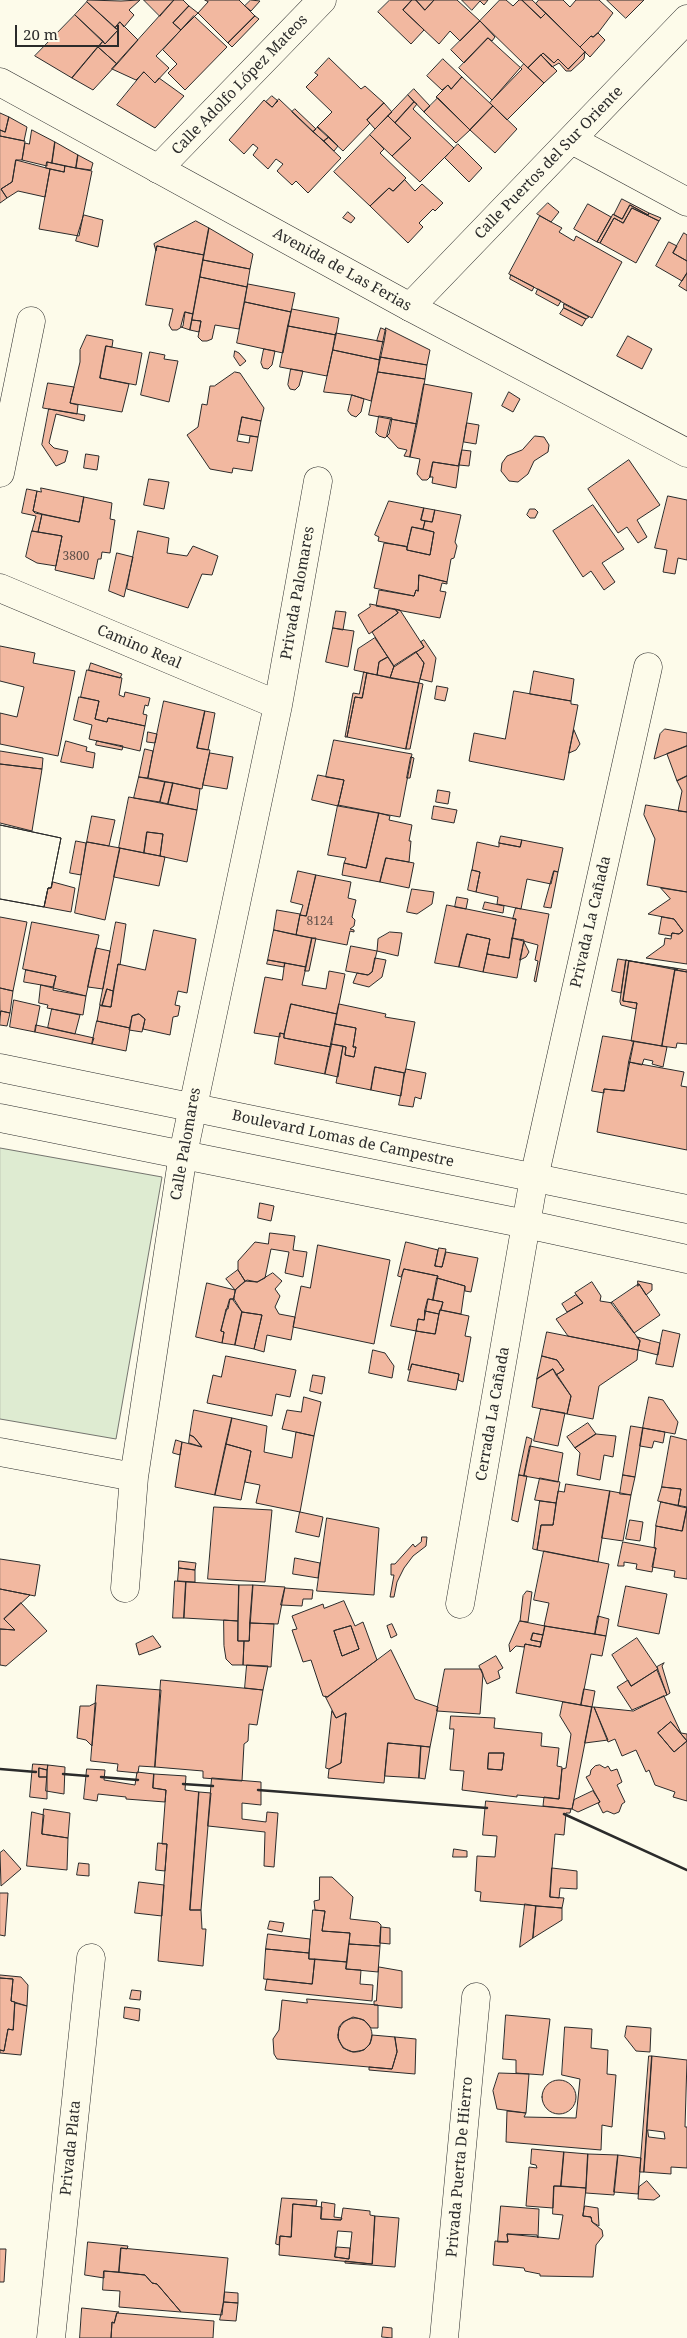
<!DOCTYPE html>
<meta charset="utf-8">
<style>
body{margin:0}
#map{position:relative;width:687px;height:2338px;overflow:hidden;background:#fdfbea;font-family:"Noto Serif",serif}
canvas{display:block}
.scale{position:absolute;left:15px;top:25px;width:104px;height:22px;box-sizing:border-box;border:2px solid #2b2b2b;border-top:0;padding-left:6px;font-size:15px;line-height:18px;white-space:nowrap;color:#2b2b2b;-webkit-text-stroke:4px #fdfbea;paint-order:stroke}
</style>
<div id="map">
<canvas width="687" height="2338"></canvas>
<div class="scale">20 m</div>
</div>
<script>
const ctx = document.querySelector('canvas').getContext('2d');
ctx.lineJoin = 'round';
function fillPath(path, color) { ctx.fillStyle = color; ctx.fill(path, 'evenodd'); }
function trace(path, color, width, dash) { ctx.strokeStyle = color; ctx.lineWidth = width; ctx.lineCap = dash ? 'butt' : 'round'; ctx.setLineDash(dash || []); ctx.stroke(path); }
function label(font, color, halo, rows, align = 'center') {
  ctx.font = font + ' "Noto Serif",serif'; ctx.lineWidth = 4; ctx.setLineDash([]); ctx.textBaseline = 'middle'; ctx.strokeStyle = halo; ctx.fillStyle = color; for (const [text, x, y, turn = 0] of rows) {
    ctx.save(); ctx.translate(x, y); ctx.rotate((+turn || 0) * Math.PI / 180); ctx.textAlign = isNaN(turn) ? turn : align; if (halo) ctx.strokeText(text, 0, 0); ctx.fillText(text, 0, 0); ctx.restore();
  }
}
const green = new Path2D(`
 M0 1148 162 1177 116 1439 0 1419Z`);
const building = new Path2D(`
 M88 0 121 1 140 0 129 10 134 15 124 27 120 22 115 28 87 2Z
 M144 0H174L160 16Z
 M174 0H183L189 6 173 23 181 30 156 56 169 68 155 83 144 72 136 80 112 69Z
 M205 0H239L255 16 228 43 198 13 208 2Z
 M251 0 260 1 251 11 245 6Z
 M390 0H412L403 10 424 30 411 44 378 12Z
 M412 0H416L425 10 434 0H457L480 21 460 41 450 31 439 44 403 10Z
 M416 0H434L425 10Z
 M462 0H488L484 5 480 1 472 10Z
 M500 0H506L513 6 519 0H522L541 18 546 13 585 52 568 69 558 59 554 63 543 53 528 68 480 21Z
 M522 0H532L546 13 541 18Z
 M539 0H563L570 7 576 0H599L613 13 598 33 593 37 591 36 580 47 536 4Z
 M607 0H644L626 18Z
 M87 2 118 30 105 44 75 15Z
 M189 6 198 13 181 30 173 23Z
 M75 15 103 41 72 78 35 56Z
 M194 16 227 47 185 90 168 73 177 64 163 50Z
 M255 16 259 19 232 47 228 43Z
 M480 21 495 37 492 41 488 38 464 63 451 50Z
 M120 22 138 40 117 64 98 47 103 41 105 44 118 30 115 28Z
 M598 33 605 40 590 57 580 47 591 36 593 37Z
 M488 38 522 69 492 100 459 68Z
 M98 47 117 64 93 90 72 78Z
 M585 52 584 59 571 71H566L559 63 552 67 541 55 543 53 554 63 558 59 568 69Z
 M541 55 557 71 544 83 528 68Z
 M329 58 361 89 365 86 384 103 367 120 370 123 343 151 317 127 332 112 306 87 318 75 315 73Z
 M443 59 462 77 451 89 448 85 442 90 427 76Z
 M524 64 544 83 507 120 490 103Z
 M144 72 155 83 159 78 184 96 155 128 117 105Z
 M462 77 493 106 470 130 436 97 448 85 451 89Z
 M414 89 430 106 424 112 408 95Z
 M408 95 414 102 395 123 388 116Z
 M272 96 278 101 272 107 266 102Z
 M438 98 470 130 456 143 424 112Z
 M279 99 341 158 308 193 296 181 292 185 277 171 283 164 276 159 268 169 253 155 258 148 253 144 244 154 229 140 264 100 272 107Z
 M414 102 417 104 413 109 454 148 420 182 392 156 411 138 395 123Z
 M384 103 392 112 375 129 367 120Z
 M493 106 517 129 495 153 470 130Z
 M295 109 316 129 313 132 292 112Z
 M0 113 9 117 5 132 0 130Z
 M388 116 411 138 392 156 370 135Z
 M9 117 27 127 24 141 0 136V130L5 132Z
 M318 127 329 137 324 141 313 132Z
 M32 130 55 142 52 163 47 162V166L22 160 25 143 29 144Z
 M370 135 384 149 380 153 406 178 393 191 389 188 370 206 334 172Z
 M0 136 25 141 22 160H16L12 182 1 189 7 198 0 203Z
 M329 137 338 146 334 151 324 141Z
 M55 142 78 155 76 168 52 163Z
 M458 144 482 168 469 182 445 158Z
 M78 155 93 163 91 170 76 168Z
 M16 160 50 169 45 197 18 191 7 198 1 189 12 182Z
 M47 162 65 166 64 172 46 168Z
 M65 166 92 171 79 236 39 229 50 169 64 172Z
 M405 180 415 191 422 184 443 203 435 211 433 209 419 223 423 227 408 243 370 206 389 188 393 191Z
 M622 199 649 213 648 215 630 205 622 219 614 215Z
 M548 203 559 212 551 222 537 214Z
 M588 204 611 217 597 242 574 229Z
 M630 205 648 215 649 213 661 218 659 221 632 208 623 223 614 218 600 243 597 242 613 214 622 219Z
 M632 208 659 221 636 263 600 243 614 218 623 223Z
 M348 212 355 218 351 223 343 218Z
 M84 215 103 220 98 247 76 241Z
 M540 216 562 228 559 232 574 241 576 236 622 262 592 318 509 274Z
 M196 221 209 228 204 255 157 246 156 251 154 244Z
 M209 228 253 254 250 269 203 260Z
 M684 233 687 235V261L673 253Z
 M669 242 677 246 673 253 687 261V273L682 281 656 266Z
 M157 246 204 255 193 314 185 312 183 326 177 330H172L169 325 173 309 146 305Z
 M203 260 250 269 247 287 200 277Z
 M687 273V291L679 286Z
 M511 275 534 287 532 291 510 279Z
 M200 277 247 287 239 329 215 325 212 339 207 341H202L198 337 201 321 192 320Z
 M248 284 295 293 291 312 245 302Z
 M538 289 561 301 558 306 536 294Z
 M245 302 291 312 283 353 237 343Z
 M564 304 589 317 586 319 564 308Z
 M564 308 586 319 582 326 560 314Z
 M292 309 339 318 336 335 288 326Z
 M185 312 193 314 190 330 181 327Z
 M192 320 201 321 199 332 190 330Z
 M288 326 336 335 327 376 280 367Z
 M381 328 386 330 384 342 377 341Z
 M386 328 430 350 427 365 380 357Z
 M336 333 384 342 380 360 333 350Z
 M87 335 113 340 112 347 106 346 100 378 129 384 122 412 70 403 80 362V350Z
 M628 336 652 349 642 369 617 356Z
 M106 346 142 353 136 385 100 378Z
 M264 349 275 351 272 365 268 369 263 368 261 363Z
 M333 350 380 360 371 401 352 395 324 392Z
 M235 351 239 353 246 361 240 366 234 357Z
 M150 352 165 355 164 359 178 361 169 402 141 395Z
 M380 357 427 365 425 379 378 372Z
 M291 369 303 371 299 386 295 390 290 389 288 385Z
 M235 372 240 373 264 408 261 421 242 417 237 441 249 443 250 436 258 437 252 471 233 468 232 473 210 469 187 435 198 427 202 404 207 405 210 386H214Z
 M378 372 425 379 417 424 369 415Z
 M48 383 74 387 70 403 78 405 77 414 43 408Z
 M424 384 472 393 459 466 433 462 430 477 427 480H422L417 474 420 459 410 457Z
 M509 392 520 399 513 412 502 406Z
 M352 395 364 399 361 412 356 417 351 415 348 411Z
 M49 409 85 415 84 421 56 414 49 443 54 448 68 451 65 462 56 466 42 445Z
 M379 416 392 418 389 434 385 438 379 436 376 433Z
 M242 417 261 421 258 437 239 434Z
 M391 419 417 424 410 457 404 456 407 450 398 448 387 436Z
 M467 423 479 425 476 444 464 442Z
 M535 436 544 437 549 445 548 452 534 461 528 474 518 482 509 481 501 471 502 463 507 456 522 450Z
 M462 450 471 451 469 466 459 465Z
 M86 454 99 456 97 470 84 468Z
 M629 460 660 505 637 520 647 537 638 543 627 527 618 533 588 489Z
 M433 462 459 466 456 488 432 483 433 477H430Z
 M149 479 169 482 164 509 144 505Z
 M41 488 84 497 79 522 35 513 33 511 37 491 41 492Z
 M27 489 37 491 33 511 42 514 38 532 32 531 36 516 22 513Z
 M668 496 687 500V560L678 558 675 574 663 572 667 550 655 548Z
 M84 497 112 503 110 519 115 520 110 553 102 552 101 559H98L94 579 55 570 62 536 38 532 42 514 79 522Z
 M389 501 424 508 421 520 425 521 423 529 412 527 407 547 378 541 379 537 375 535Z
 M593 505 624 549 602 563 615 582 604 590 591 571 583 577 553 531Z
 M424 508 435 510 432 522 421 520Z
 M530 509H535L538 512 535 518H530L527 515Z
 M435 510 461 515 455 542 457 546 454 558 451 559 447 582 419 575 418 591 416 590 414 596 374 588 384 543 405 546 407 547V550L430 555 434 532 423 529 425 521 432 522Z
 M412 527 434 532 430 555 407 550Z
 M32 531 62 536 56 566 37 563 26 557Z
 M138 531 169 538 167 553 187 556 193 546 218 556 212 575 202 574 188 608 127 589Z
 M117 553 133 557 124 597 109 591Z
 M419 575 447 582V584L442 583 440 591 446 592 440 618 376 606 379 590 414 596 416 590 418 591Z
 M370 604 395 609 398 613 369 634 358 615 370 607Z
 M395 609 400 610 424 647 394 667 372 632 398 613Z
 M336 611 346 612 343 630 333 628Z
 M333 628 354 631 348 667 326 662Z
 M375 638 388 657 379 662 377 675 354 670 358 649Z
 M424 640 436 658 432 682 420 679 424 663 416 652 424 647 421 642Z
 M0 646 35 653 33 663 75 671 58 756 0 744V713L17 717 24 687 0 681Z
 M416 652 424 663 419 683 390 678 394 666Z
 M388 657 394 666 390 678 377 675 379 662Z
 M91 663 122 674 120 678 89 670Z
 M87 670 122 678 119 695 124 697 125 692 150 698 148 706 145 705 143 714 147 715 145 726 108 718 107 722 95 719 99 701 81 697Z
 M534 671 574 679 571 701 530 694Z
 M364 672 367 673 362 698 355 697 347 737H345L353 693 359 694Z
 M367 673 419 683 406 749 347 737 355 697 362 698Z
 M419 683 423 684 410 749H406Z
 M437 686 448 688 445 701 435 699Z
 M514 691 571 701V704L578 705 564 780 469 761 474 733 505 739Z
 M79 697 99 701 95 719 107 722 108 718 145 726 140 751 89 739 92 725 74 720Z
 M164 701 205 711 197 748 210 750 202 789 148 778Z
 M205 711 215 713 208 750 197 748Z
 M665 729 687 733V746L654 759 660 734Z
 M574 730 580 744 576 750 569 753Z
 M148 732 157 734 155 743 147 742Z
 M334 740 412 754 400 817 338 806 344 780 326 777Z
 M66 741 87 747 86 751 95 753 93 768 61 762Z
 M97 741 123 746 122 750 96 745Z
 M687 746V776L677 781 667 754Z
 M145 749 153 751 148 778 139 777Z
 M0 751 43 758 42 769 0 764Z
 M210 753 233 757 227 789 203 785Z
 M411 757 414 758 410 778H407Z
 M0 764 42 769 32 831 0 823Z
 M318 775 344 780 338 806 312 800Z
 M687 776V812L678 811 682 791 677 781Z
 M139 777 165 782 160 802 134 798Z
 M165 782 173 783 168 804 160 802Z
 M173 783 200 789 197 810 168 804Z
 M438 790 450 792 448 804 436 802Z
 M129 797 197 810 187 862 160 856 163 834 147 832 144 853 119 848Z
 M338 805 379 813 366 868 344 863 346 858 328 855Z
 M646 805 687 812V892L647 885 655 839 644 815Z
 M434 806 457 810 454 823 432 819Z
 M379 813 390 816 389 820 412 825 409 841H411L409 862 386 858 380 882 342 875 344 863 366 868Z
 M92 816 115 820 109 846 87 842Z
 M0 825 61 838 51 888H48L44 907 0 899Z
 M0 825 61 838 51 888H48L44 907 0 899Z
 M147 832 163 834 160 856 144 853Z
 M501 836 522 840 520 847 499 843Z
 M522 840 563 848 558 872 554 871 551 884 527 879 521 909 497 904 498 897 476 892 480 872 472 870 477 842 499 847V843L520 847Z
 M76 841 86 843 81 875 70 873Z
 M87 842 120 848 105 920 75 913Z
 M120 848 165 857 159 886 114 877Z
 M386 858 414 863 409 888 380 882Z
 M472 870 480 872 476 892 468 890Z
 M298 871 316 875 306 916 300 915 303 905 291 902Z
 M554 871 558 872 551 908 544 907Z
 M316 875 351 882 348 898 356 900 352 917 355 920 354 926 350 929 354 930V932L350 931 347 945 296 935 300 915 306 916Z
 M53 882 75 888 71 912 44 907 48 888H51Z
 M661 888 687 892V964L646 958 664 945 665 938 671 939 672 933 679 934 683 931 674 919 648 914 670 899Z
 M412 889 434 892 432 904 417 914 407 912Z
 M457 897 468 899 466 909 455 907Z
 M485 902 504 906 503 913 483 909Z
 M447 905 516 919 509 958 487 954 490 939 467 934 459 967 435 963Z
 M516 908 549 914 536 982 534 981 538 961 535 960 538 945 512 938 516 919H513Z
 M277 910 300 914 296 935 274 930Z
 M0 917 27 922 13 991 0 988Z
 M662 917 674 919 683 931 679 934 672 933 671 936 659 934Z
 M32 922 99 935 86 996 53 990 56 976 23 969Z
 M116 922 126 924 120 965 118 964 113 991 107 989 102 1006 100 1005Z
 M154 930 196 939 187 993 178 991 175 1005 180 1006 178 1016 173 1017 170 1035 143 1029 145 1019 139 1014 132 1016 130 1028 97 1021 100 1005 111 1007 118 964 145 970Z
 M274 930 312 938 306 967 268 960Z
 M390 932 402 933 398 956 377 951 378 939Z
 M467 934 490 939 483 972 459 967Z
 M312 938H316L309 971H305Z
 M512 938 524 940 517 978 483 972 487 954 509 958Z
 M524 942 529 952 526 957 520 960Z
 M351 946 377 951 372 972 368 975 346 971Z
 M96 948 110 951 103 989 88 987Z
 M375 958 386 960 382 977 369 987 353 983 357 973 368 975 372 972Z
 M618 959 687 970V972L626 960 621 993 612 991Z
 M268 960 285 963 284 967 267 964Z
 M626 960 629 961 623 1001 637 1003 636 1009 621 1005 620 1002Z
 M629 961 678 969 675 970 662 1046 631 1041 637 1003 623 1001Z
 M285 963 306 967 302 985 326 989 329 971 345 974 337 1014 291 1004 284 1034 280 1033V1037L254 1033 265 977 282 980Z
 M26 970 56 976 53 987 24 982Z
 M675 970 687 972V1044L677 1043 676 1048 662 1046Z
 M41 985 86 996 83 1015 47 1008 48 1005 39 1003Z
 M0 988 13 991 10 1013 1 1011 0 1015Z
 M107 989 113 991 111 1007 102 1006Z
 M14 1000 40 1006 35 1032 10 1027Z
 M291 1004 337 1014 331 1047 284 1038Z
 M339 1004 386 1014 385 1017 415 1022 405 1073 375 1067 371 1090 336 1083 343 1046 346 1047 345 1055 354 1057 356 1047H353L356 1028 335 1024Z
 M52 1009 80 1015 75 1034 48 1028Z
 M1 1011 10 1013 7 1026 0 1025Z
 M139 1014 145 1019 142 1032 129 1030 132 1016Z
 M97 1021 130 1028 126 1051 92 1044Z
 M335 1024 356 1028 353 1047H356L354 1057 345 1055 346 1047 331 1044Z
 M36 1025 94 1038 92 1044 35 1032Z
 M280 1033 284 1034V1038L331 1047 325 1074 275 1064Z
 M603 1036 634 1041 624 1091 604 1089V1093L592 1091Z
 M634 1041 667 1047 663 1067 652 1064 653 1061 644 1059 642 1065 629 1062Z
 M331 1044 343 1046 338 1077 325 1074Z
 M629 1062 684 1072 681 1086 687 1087V1150L597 1132 604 1089 624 1091Z
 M375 1067 404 1073 401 1096 371 1090Z
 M406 1069 426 1073 421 1099 415 1097 413 1107 399 1105Z
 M260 1203 274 1206 271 1221 258 1218Z
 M270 1233 295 1236 293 1250 307 1252 303 1277 285 1273 289 1252 271 1249 265 1278 257 1282 245 1281 238 1270V1261L255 1242 268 1244Z
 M406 1242 438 1250 435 1266 442 1267 446 1252 478 1258 471 1292 465 1291V1286L437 1278 438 1276 404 1269 401 1277 398 1276Z
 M318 1245 390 1260 374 1344 293 1327 301 1286 310 1288Z
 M439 1248 446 1249 442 1267 435 1266Z
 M404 1269 438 1276 433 1300 428 1299 424 1320 418 1319 416 1331 391 1326Z
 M238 1270 245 1281 235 1290 226 1279Z
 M273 1273 282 1281 275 1289 280 1296 275 1307 279 1314 295 1317 291 1340 267 1335 264 1352 254 1349 262 1315 242 1312 233 1300 236 1289 247 1280 257 1282Z
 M437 1278 465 1286 461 1314 441 1310 443 1302 433 1300Z
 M638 1281 652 1284V1290L646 1295 639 1284 638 1286Z
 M592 1282 601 1296 600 1301 613 1303 640 1341 638 1350 568 1336 556 1319 583 1303 575 1293Z
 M207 1283 235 1290 234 1299H230L228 1309H226L221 1331 224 1332 222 1343 196 1337Z
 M639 1284 660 1315 634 1333 611 1303Z
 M576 1295 583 1303 567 1312 562 1304Z
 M230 1299H234L242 1312 235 1345 222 1343 224 1332 221 1331Z
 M428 1299 443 1302 439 1314 425 1311Z
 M440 1310 469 1316 465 1336 471 1337 463 1382 458 1380 459 1374 412 1364 410 1370H408L416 1331 435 1334Z
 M425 1311 439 1314 435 1334 416 1331 418 1319 424 1320Z
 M242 1312 262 1315 254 1349 235 1345Z
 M663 1330 680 1334 673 1367 656 1364Z
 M547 1332 638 1350 637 1360 599 1386 593 1419 567 1414 571 1396 556 1375 564 1370 557 1360 542 1356Z
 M637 1337 660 1343 658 1355 638 1350 640 1341Z
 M373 1350 385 1353 394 1366 392 1378 369 1373Z
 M226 1356 296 1370 290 1397 276 1394 272 1416 207 1403 213 1375 221 1377Z
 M542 1356 557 1360 564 1370 556 1375 553 1369 537 1379Z
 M412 1364 459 1374 456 1390 408 1381Z
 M553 1369 571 1396 567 1414 532 1407 537 1379Z
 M313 1375 325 1377 322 1394 310 1391Z
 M304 1397 321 1402 314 1436 282 1429 287 1410 301 1412Z
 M649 1397 663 1400 678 1422 675 1434 643 1428Z
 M541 1409 565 1413 558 1446 534 1441Z
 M194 1410 232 1418 215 1495 175 1487 182 1442 202 1447 194 1437 190 1435Z
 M232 1418 267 1426 264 1452 292 1458 296 1432 314 1436 300 1512 256 1503 260 1485 245 1482 251 1451 226 1444Z
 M588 1423 596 1434 575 1448 567 1437Z
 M631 1426 643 1428 635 1477 623 1475Z
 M643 1428 665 1432 663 1443 654 1441 652 1448 640 1446Z
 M596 1434 616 1436 613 1457 604 1455 600 1480 577 1475 580 1453 575 1448Z
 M190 1435 194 1437 202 1447 189 1443Z
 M671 1436 687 1440V1508L678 1506 681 1489 662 1487Z
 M527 1437 532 1439 524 1476 519 1475Z
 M176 1440 182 1442 180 1455 173 1453Z
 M226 1444 251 1451 241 1500 215 1495Z
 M530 1446 563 1453 558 1482 524 1476Z
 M519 1475 527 1476 518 1522 512 1520Z
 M623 1475 635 1477 631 1495 620 1494Z
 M540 1478 560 1482 556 1503 535 1500Z
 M566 1484 610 1491 598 1562 537 1550 541 1525H553L558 1491 564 1492Z
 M662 1487 681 1489 678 1506 658 1501Z
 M610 1491 631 1495 623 1541 602 1538Z
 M540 1501 556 1503 553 1525H541L537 1550 533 1549Z
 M661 1502 687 1507 682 1531 656 1526Z
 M214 1507 272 1510 265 1582 208 1579Z
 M687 1508V1579L674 1577 675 1571 652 1567 656 1548H654L656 1526 682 1531Z
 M300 1512 323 1517 319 1537 296 1532Z
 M327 1518 379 1528 374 1595 317 1591Z
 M630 1520 643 1522 640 1541 626 1539Z
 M422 1537H427L426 1546 413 1556 404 1568 397 1582 394 1597H390L394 1575H391V1564H395L413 1544 415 1547 421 1542Z
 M623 1542 656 1548 652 1572 636 1569 637 1564 624 1562V1566H618Z
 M544 1551 609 1564 595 1634 544 1626 549 1603 534 1600Z
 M295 1558 320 1563 318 1578 293 1574Z
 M0 1559 40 1565 35 1596 0 1589Z
 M179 1561 196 1563 195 1570 179 1568Z
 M179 1568 195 1570V1582L178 1581Z
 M175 1581 186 1582 184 1618H173Z
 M186 1582 239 1585 238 1621 184 1618Z
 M239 1585H253L249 1641H238Z
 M253 1585 285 1587 278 1624 250 1623Z
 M626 1586 667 1594 659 1634 618 1626Z
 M285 1588 313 1590 312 1599H303L302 1606 281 1605Z
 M0 1589 30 1595 4 1619 15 1630 0 1629Z
 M527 1591 532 1592 528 1622 520 1621 523 1596Z
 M344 1601 355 1626 363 1622 377 1660 327 1697 323 1696 311 1660 303 1662 292 1630 297 1629 292 1616 323 1604 324 1608ZM351 1626 359 1649 342 1656 334 1631Z
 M21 1603 47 1631 6 1666 0 1665V1629L15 1630 4 1619Z
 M598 1616 609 1619 606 1636 595 1634Z
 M224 1620 238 1621V1641H244L243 1665H232L226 1659 224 1646Z
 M520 1621 545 1626 543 1635 533 1633 531 1640 541 1642 540 1647 525 1644 524 1647 516 1646 510 1652 509 1645Z
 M250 1623 274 1624 271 1667 243 1665 244 1641H249Z
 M392 1624 397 1635 391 1638 387 1626Z
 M351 1626 359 1649 342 1656 334 1631Z
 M545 1626 606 1636 602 1656 591 1654 581 1705 516 1693 525 1644 540 1647Z
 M533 1633 543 1635 541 1642 531 1640Z
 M153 1636 161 1647 139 1655 136 1644Z
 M637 1638 658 1669 631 1686 612 1655Z
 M391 1650 415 1699 438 1707 430 1747 388 1743 384 1783 328 1778 329 1769 341 1763 346 1713 336 1718 325 1696 327 1697Z
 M496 1656 503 1668 498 1671 500 1678 487 1684 479 1666Z
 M664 1663 662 1666 670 1693 667 1695 657 1667Z
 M247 1665 268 1666 263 1690 245 1688Z
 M445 1669H481L483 1674 480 1714 437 1711Z
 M657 1670 667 1695 632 1710 617 1687 628 1680 631 1686Z
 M161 1680 263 1690 257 1725 249 1724 248 1741 244 1744 242 1781 203 1778V1771L155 1767Z
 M97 1685 161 1690 155 1767 139 1766 138 1773 117 1771 118 1764 91 1761Z
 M584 1689 595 1691 592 1707 581 1705Z
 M664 1696 681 1733 687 1734V1801L673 1797 675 1792 655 1785 649 1770 646 1772 636 1750 622 1756 615 1739 608 1742 594 1707 633 1711ZM671 1722 687 1741 674 1752 658 1733Z
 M563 1702 592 1707 572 1809 543 1806 544 1797 559 1799 562 1769 566 1768 571 1734 560 1716Z
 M96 1703 92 1746 86 1740 77 1738 80 1706H89Z
 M592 1707H594L608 1740 585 1743Z
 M332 1711 336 1718 346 1713 341 1763 329 1769 326 1768Z
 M451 1716 495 1718 494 1728 542 1733 541 1746 559 1748 557 1766 562 1767 559 1799 517 1795V1797L462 1790 464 1771 450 1770 454 1729H450ZM489 1753H504L502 1770 488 1769Z
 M671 1722 687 1741 674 1752 658 1733Z
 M388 1743 421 1746 419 1778 385 1776Z
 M421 1746 430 1747 425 1779 419 1778Z
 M489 1753H504L502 1770 488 1769Z
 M33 1764 48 1765 47 1770 39 1768V1777H47V1799L30 1797Z
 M48 1765 65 1767 64 1794 46 1791Z
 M600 1765 605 1768 608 1766 611 1771 617 1769 622 1782 617 1785 625 1802 622 1804 619 1812 614 1814 607 1811 603 1813 598 1803 600 1802 586 1777 590 1775 591 1770 595 1766Z
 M39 1768 47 1770V1777H39Z
 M87 1769 105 1770 104 1780 135 1785 137 1772 154 1774 153 1788 166 1790 165 1802 126 1799V1797L98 1794 97 1801 84 1799Z
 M154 1774 186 1776 185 1790 199 1792 190 1910H201L202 1929H206L203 1966 158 1961 167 1844H162L166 1790 153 1788Z
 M212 1778 261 1782V1805L242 1803V1819L266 1822 267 1812 278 1813 274 1867 264 1866 265 1832 208 1826Z
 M593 1791 600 1802 578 1812 572 1809 574 1800Z
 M199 1792 211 1793 208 1826 201 1910H190Z
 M486 1801 571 1809 570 1813H566L564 1835 555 1834 552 1868 550 1897 564 1898 562 1908 480 1901 481 1892 475 1891 477 1856 495 1857 497 1836 483 1835Z
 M44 1809 70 1813 68 1838 42 1834Z
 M32 1812 44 1815 42 1834 68 1838 67 1870 27 1866Z
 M158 1843 167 1844 165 1871 156 1870Z
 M454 1849 467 1851V1857H453Z
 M4 1850 21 1869 1 1886 0 1853Z
 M79 1863 89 1864V1876L77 1875Z
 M552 1868 577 1871V1889L560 1888 559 1898 550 1897Z
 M320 1877H332L353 1897 350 1919 378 1922 381 1925 380 1946 349 1944 350 1933 322 1931 325 1911 315 1910 314 1901 319 1900Z
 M139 1882 164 1885 162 1916 135 1913Z
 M0 1893H8L5 1936 0 1935Z
 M525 1904 536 1906 533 1938 520 1947Z
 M536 1906 562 1908V1920L533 1938Z
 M313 1910 325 1911 322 1931 350 1933 347 1962 309 1959Z
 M270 1921 284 1923 282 1932 268 1929Z
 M381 1927 390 1928V1944L380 1943Z
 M268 1934 310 1939 309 1953 266 1949Z
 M349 1944 380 1946 378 1972 346 1969Z
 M266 1949 309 1953V1959H315L312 1984 264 1979Z
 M315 1959 347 1962 346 1969 361 1970 360 1984 373 1985 372 2001 265 1990 267 1979 312 1984Z
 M379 1967 402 1971V2008L374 2005V2001H376Z
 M0 1975 21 1977 28 1985 27 2006 11 2001 13 1979 0 1978Z
 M0 1978 13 1979 11 2001 15 2002 13 2030 8 2029 4 2051 0 2050Z
 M132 1990 141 1991 140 2000 130 1999Z
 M307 1999 378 2005V2028H371L364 2020 353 2017 343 2022 339 2027 338 2038 343 2048 353 2052 364 2050 370 2044 372 2035 395 2037 397 2052 392 2069 277 2059 274 2054 273 2039 279 2030 282 2000 307 2003Z
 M15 2003 27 2006 21 2055 0 2053V2050L4 2051 8 2029 13 2030Z
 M125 2007 140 2009 139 2021 124 2018Z
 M506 2015 550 2019 543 2075 516 2073V2060L503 2059Z
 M338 2035a17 17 0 1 1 34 0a17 17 0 1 1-34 0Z
 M627 2026 651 2028 650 2052 636 2051 625 2037Z
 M565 2027 592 2029 591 2048 608 2050 607 2074 616 2075 612 2127 602 2125 601 2150 506 2142 507 2111 526 2113 524 2117 576 2118 580 2079 562 2075Z
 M395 2037 416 2039 415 2074 369 2070V2067L392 2069 397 2052Z
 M649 2056H652L644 2172H640Z
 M652 2056 687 2060 685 2127H687V2168L671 2167V2174L644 2172ZM648 2130 664 2132 665 2139 649 2137Z
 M499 2073 529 2074 526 2113 497 2109 493 2091Z
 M542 2097a17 17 0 1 1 34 0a17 17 0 1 1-34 0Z
 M532 2149 564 2152 561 2186H554L553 2208 526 2206 529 2167 537 2168 536 2165 531 2164Z
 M564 2152 588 2154 586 2188 561 2186Z
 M588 2154 618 2155 614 2195 586 2193Z
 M618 2155 641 2158 638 2194 614 2192Z
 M647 2181 660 2196 654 2200 638 2199 639 2187Z
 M554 2186 586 2188 583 2216 591 2217 592 2222 602 2230 603 2236 596 2245 593 2277 540 2276V2274L525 2271 524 2268 493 2265 495 2241 508 2242 507 2234 559 2239 563 2215 553 2214Z
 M282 2198 317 2200 316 2206 293 2204 291 2237 280 2236 279 2245 276 2244Z
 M322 2202 335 2204 334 2217 342 2218 341 2220 321 2219Z
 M293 2204 322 2207 321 2219 341 2220 343 2208 370 2211V2215L375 2216 372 2264 279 2255 280 2236 291 2237ZM338 2231 352 2232 349 2259 335 2257Z
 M501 2206 539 2209 538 2238 537 2235 507 2234 508 2242H498Z
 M585 2206 598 2208 599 2226 592 2222 591 2217 583 2216Z
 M375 2216 399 2218 395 2267 345 2263V2261L372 2264Z
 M88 2242 128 2246 127 2249 121 2248 119 2272 104 2271V2278L85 2275Z
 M337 2247 350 2248 349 2259 335 2257Z
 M121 2248 228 2258 222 2315 181 2312 157 2284 152 2283 145 2275 119 2272Z
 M0 2249H6L4 2282H0Z
 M104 2271 145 2275 152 2283 157 2284 181 2312 119 2307 120 2291 103 2290Z
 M225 2292 238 2293V2303L224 2302Z
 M224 2302 238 2303 236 2321 220 2320Z
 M82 2308 119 2312 117 2313 114 2323 112 2322 111 2338H80Z
 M117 2313 214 2321 213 2338H111L112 2322 114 2323Z
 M383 2327 392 2328V2338L382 2337Z`);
const minor = new Path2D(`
 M572 140 687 202
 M158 169 322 0
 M410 307 687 19
 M0 473 31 321
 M0 588 278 705
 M0 1452 134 1477
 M125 1588 134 1477 183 1154 278 705 318 481
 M460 1604 534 1178 648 667
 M51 2338 91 1958
 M444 2338 476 1997`);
const major = new Path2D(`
 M0 82 410 307 687 453
 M0 1068 687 1209
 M0 1118 526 1224 687 1259`);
const wall = new Path2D(`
 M0 1769 36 1772
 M63 1774 88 1776
 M101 1777 138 1780
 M183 1784 213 1786
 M258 1790 487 1808
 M564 1814 687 1870`);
const numberNames = [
 ["3800",76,557],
 ["8124",320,922]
];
const streetNames = [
 ["Calle Adolfo López Mateos",240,85,-46],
 ["Calle Puertos del Sur Oriente",549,163,-46],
 ["Avenida de Las Ferias",342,270,29],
 ["Privada Palomares",298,593,-80],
 ["Camino Real",139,647,23],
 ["Privada La Cañada",591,922,-77],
 ["Boulevard Lomas de Campestre",343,1139,12],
 ["Calle Palomares",186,1144,-80],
 ["Cerrada La Cañada",493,1414,-80],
 ["Privada Plata",71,2148,-84],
 ["Privada Puerta De Hierro",460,2167,-85]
];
fillPath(green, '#deebd1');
trace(green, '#74746e', 1);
fillPath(building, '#f2b8a0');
trace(building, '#2b2b2b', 1);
trace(minor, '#2b2b2b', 29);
trace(major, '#2b2b2b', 29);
trace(minor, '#fdfbea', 28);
trace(major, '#fdfbea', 28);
trace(wall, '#2b2b2b', 2.5);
label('12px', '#5d4e48', null, numberNames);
label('15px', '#2b2b2b', '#fdfbea', streetNames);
</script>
